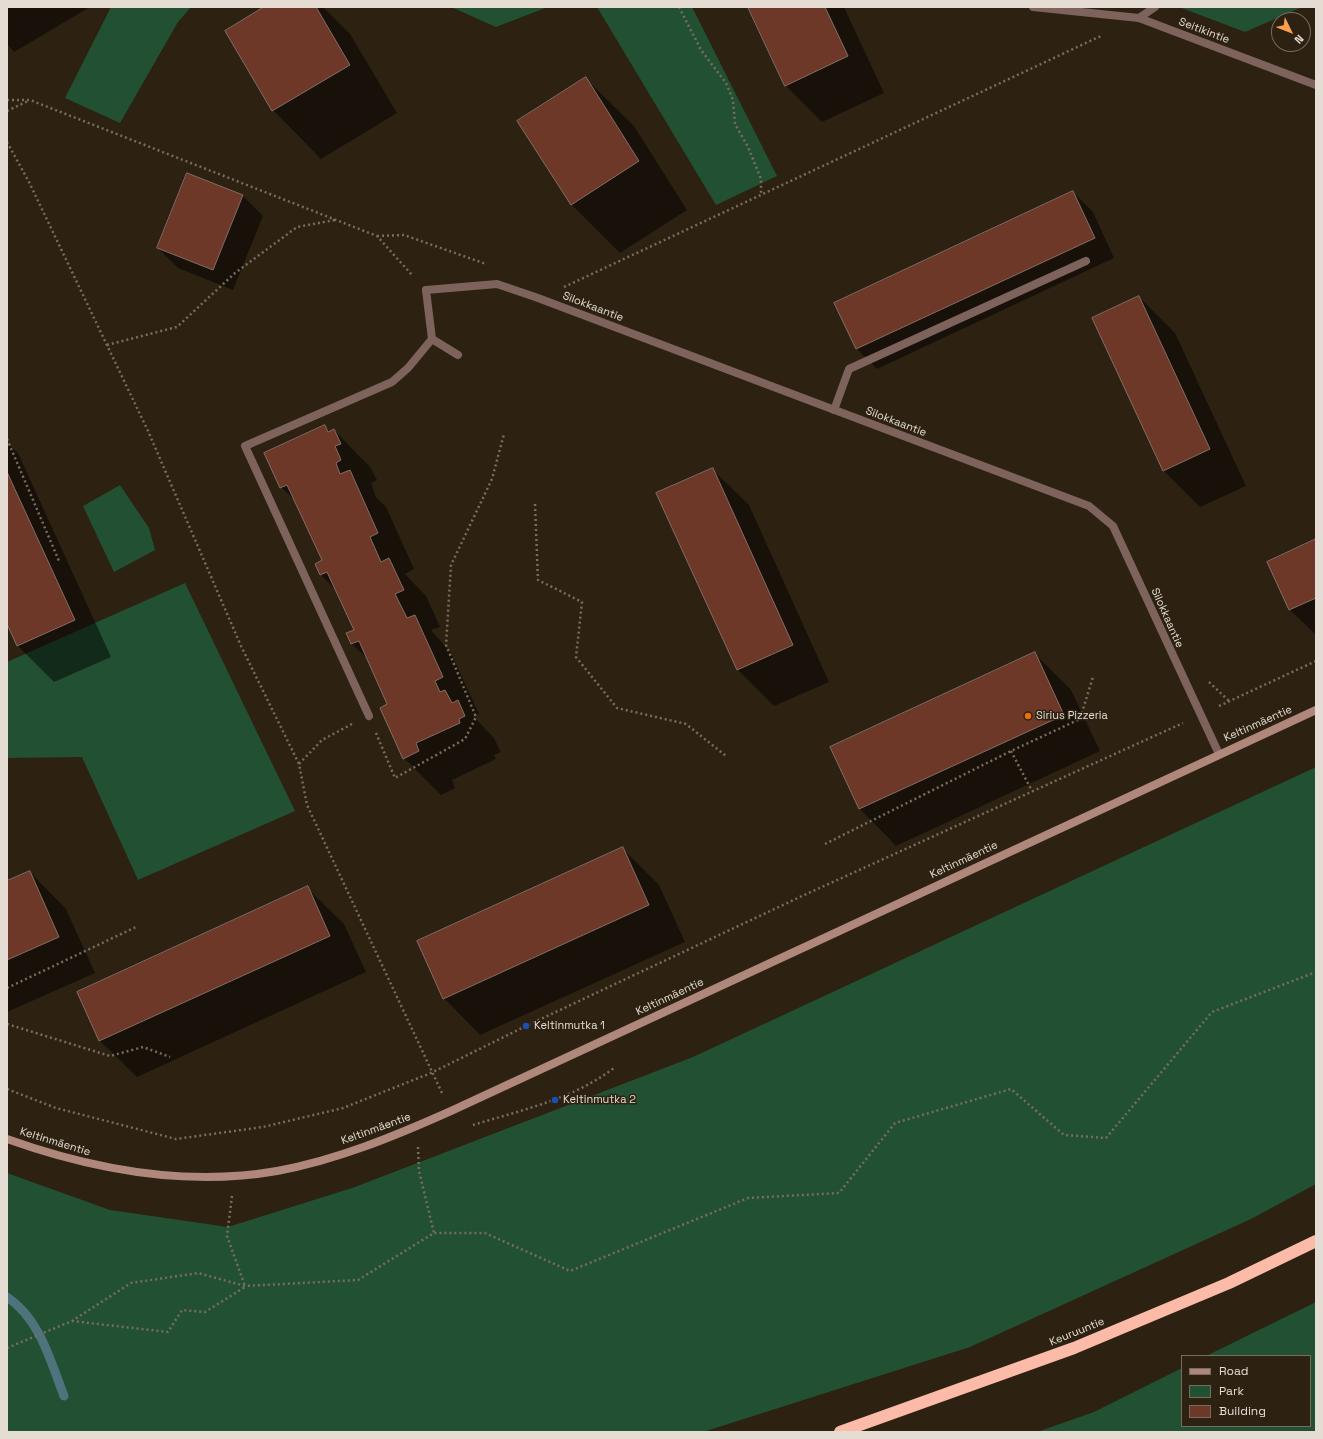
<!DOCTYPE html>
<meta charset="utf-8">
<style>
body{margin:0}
#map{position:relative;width:1323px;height:1439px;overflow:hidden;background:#2d2112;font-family:"Space Grotesk",sans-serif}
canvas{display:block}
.frame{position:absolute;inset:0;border:8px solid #e5ddd3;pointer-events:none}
.legend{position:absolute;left:1181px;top:1355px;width:130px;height:72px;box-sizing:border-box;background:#2d2112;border:1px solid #776c5f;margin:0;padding:5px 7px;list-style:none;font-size:12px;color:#e5ddd3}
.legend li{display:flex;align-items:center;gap:8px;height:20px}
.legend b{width:20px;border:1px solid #776c5f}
.north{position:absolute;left:1271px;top:12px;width:40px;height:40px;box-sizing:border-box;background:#2d2112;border:1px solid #776c5f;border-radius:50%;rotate:133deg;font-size:11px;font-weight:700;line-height:16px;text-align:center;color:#e5ddd3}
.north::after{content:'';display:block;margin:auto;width:14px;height:18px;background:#fa9f4f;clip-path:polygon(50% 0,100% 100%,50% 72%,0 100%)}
</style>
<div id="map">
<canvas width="1323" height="1439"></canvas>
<div class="frame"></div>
<ul class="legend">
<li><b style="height:5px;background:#b0877b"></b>Road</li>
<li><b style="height:11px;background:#225032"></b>Park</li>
<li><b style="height:11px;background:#6d3827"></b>Building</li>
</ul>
<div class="north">N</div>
</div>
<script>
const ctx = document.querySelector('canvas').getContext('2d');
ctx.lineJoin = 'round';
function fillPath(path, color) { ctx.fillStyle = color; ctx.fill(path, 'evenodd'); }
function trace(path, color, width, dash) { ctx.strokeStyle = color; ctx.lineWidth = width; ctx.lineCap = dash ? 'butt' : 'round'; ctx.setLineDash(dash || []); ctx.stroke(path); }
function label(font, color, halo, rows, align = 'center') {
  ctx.font = font + ' "Space Grotesk",sans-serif'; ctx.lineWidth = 3; ctx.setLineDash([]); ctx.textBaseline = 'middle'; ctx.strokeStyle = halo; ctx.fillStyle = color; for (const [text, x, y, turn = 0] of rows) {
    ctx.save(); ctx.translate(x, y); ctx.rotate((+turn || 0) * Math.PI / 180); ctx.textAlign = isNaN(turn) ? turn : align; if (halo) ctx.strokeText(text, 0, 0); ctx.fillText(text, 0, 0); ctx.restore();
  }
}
const green = new Path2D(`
 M111 7H191L178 22 120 123 65 98Z
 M451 7H548L496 27Z
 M597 7H692L777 176 716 205Z
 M1179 7H1302L1245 32Z
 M120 485 149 528 155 550 114 572 83 506Z
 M185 583 295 811 138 880 82 757 7 758V662Z
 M1316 767V1184L1251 1219 970 1347 703 1432H7V1173L110 1210 228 1227 355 1187 693 1057Z
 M1316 1302V1432H1037L1094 1412 1182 1368V1426H1310V1356H1206Z`);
const shadow = new Path2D(`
 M7 7H90L14 52 7 44Z
 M266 7H323L350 34 397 113 321 159 273 110Z
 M749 7H844L884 93 822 122 785 85Z
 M585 78 634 126 687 210 620 253 572 205Z
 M188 174 243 196 263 216 233 290 178 268 158 248Z
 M1073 192 1093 212 1114 258 877 369 857 349 835 303Z
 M1139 297 1175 333 1246 486 1200 507 1164 471Z
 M325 426 330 432 334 430 370 467 377 480 371 483 376 497 386 507 414 569 405 574 426 596 440 627 431 630 451 653 479 714 473 716 494 738 501 752 494 755 496 759 452 780 455 788 441 795 404 758 389 705 368 659 352 644 348 634 355 631 336 590 321 575 316 564 323 561 297 503 281 487Z
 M7 443 18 453 111 657 54 682 18 646 7 622Z
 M712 469 749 505 829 682 774 706 738 670 658 494Z
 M1316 540V635L1290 610 1268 562Z
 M1035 654 1071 690 1100 751 896 846 860 809 831 748Z
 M623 849 659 885 685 942 480 1035 444 998Z
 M30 872 66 909 95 973 7 1012V882Z
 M307 888 344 924 366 972 137 1077 100 1041 78 993Z`);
const stream = new Path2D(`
 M7 1297C40 1319 50 1360 64 1396`);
const building = new Path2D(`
 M264 7H316L350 65 272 111 225 31Z
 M748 7H825L848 56 785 86Z
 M586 77 639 161 571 205 517 121Z
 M187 173 243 195 213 270 157 248Z
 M1073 191 1095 238 856 349 834 303Z
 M1139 296 1210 449 1163 471 1092 318Z
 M325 425 328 432 334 429 341 444 335 446 341 460 336 463 340 474 350 470 378 533 370 537 381 562 389 558 404 590 395 594 407 618 415 615 443 677 435 681 440 692 445 690 452 703 458 700 465 716 459 719 460 723 416 743 419 751 403 759 380 708 387 704 359 641 351 644 346 633 354 630 327 572 320 575 315 564 322 560 287 485 280 488 264 453Z
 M713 468 793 645 737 670 656 493Z
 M7 472 75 620 17 646 7 624Z
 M1316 539V598L1289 610 1267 562Z
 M1035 652 1064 715 859 809 830 747Z
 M623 847 649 905 443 999 417 941Z
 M30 871 59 937 7 960V881Z
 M308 886 330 936 99 1041 77 992Z`);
const path = new Path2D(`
 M679 7 701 50 726 83 733 100 735 124 748 147 761 179V194
 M7 100H30L377 236 412 275
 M7 111 28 101
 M7 142 29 182 148 431 241 646 299 764
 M377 236 404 235 486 264
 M564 287 1103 35
 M107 345 177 327 235 273 297 227 335 220
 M7 439 59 561
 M535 504 538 580 582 602 576 657 617 708 686 724 726 756
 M1209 682 1229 701
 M1219 706 1316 661
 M352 724 322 740 299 764 307 805 442 1093
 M376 733 395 778 465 739 476 717 446 645 451 565 492 479 504 434
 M1011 751 1032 791
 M825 844 1011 751 1080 719 1093 677
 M7 988 136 927
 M7 1024 110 1056 143 1047 170 1057
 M7 1089 56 1108 176 1139 263 1127 343 1108 431 1073 526 1026 802 896 1183 723
 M473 1125C522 1110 573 1099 614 1068
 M418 1147 419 1171 434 1233
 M232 1196 227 1236 245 1286
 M72 1321 168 1332 182 1310 205 1312 245 1287
 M7 1348 72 1321 131 1283 198 1273 245 1286 358 1280 434 1233H485L570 1271 748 1198 839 1193 895 1123 1011 1089 1064 1135 1106 1138 1212 1012 1316 972`);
const lane = new Path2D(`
 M1139 18 1155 7
 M432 339 458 355
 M834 410 849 369 1086 261
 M369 716 245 446 392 382 408 368 432 339 426 290`);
const street = new Path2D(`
 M1033 7 1139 18 1316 85
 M426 290 497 284 538 298 1089 506 1113 526 1219 754`);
const secondary = new Path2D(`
 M7 1139C94 1170 185 1187 277 1171 337 1160 395 1136 451 1111L1316 710`);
const highway = new Path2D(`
 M840 1432 1074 1348 1229 1283 1316 1241`);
const markers = [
 [1028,716,4,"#e8710a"],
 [526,1026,4,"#1a4fb4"],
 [555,1100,4,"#1a4fb4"]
];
const streetNames = [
 ["Seitikintie",1204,31,21],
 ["Silokkaantie",593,307,21],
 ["Silokkaantie",896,422,21],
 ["Silokkaantie",1167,618,66],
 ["Keltinmäentie",1258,724,-24],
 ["Keltinmäentie",964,860,-25],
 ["Keltinmäentie",670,997,-25],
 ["Keltinmäentie",376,1129,-20],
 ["Keltinmäentie",55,1142,17],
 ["Keuruuntie",1077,1332,-22]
];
const poiNames = [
 ["Sirius Pizzeria",1036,716],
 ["Keltinmutka 1",534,1026],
 ["Keltinmutka 2",563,1100]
];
fillPath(green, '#225032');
fillPath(shadow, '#0007');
trace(stream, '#4e737d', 9);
fillPath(building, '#6d3827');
trace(building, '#846d66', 1);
trace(path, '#786d60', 2.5, [2, 3]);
trace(lane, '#7d635c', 8);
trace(street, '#7d635c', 8);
trace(secondary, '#b0877b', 8);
trace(highway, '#fcbba8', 12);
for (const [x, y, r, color] of markers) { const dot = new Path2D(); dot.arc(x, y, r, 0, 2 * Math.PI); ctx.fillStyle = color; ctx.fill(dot); trace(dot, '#2d2112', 1.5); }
label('11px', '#e5ddd3', '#2d2112', streetNames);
label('11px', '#e5ddd3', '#2d2112', poiNames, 'left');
</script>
